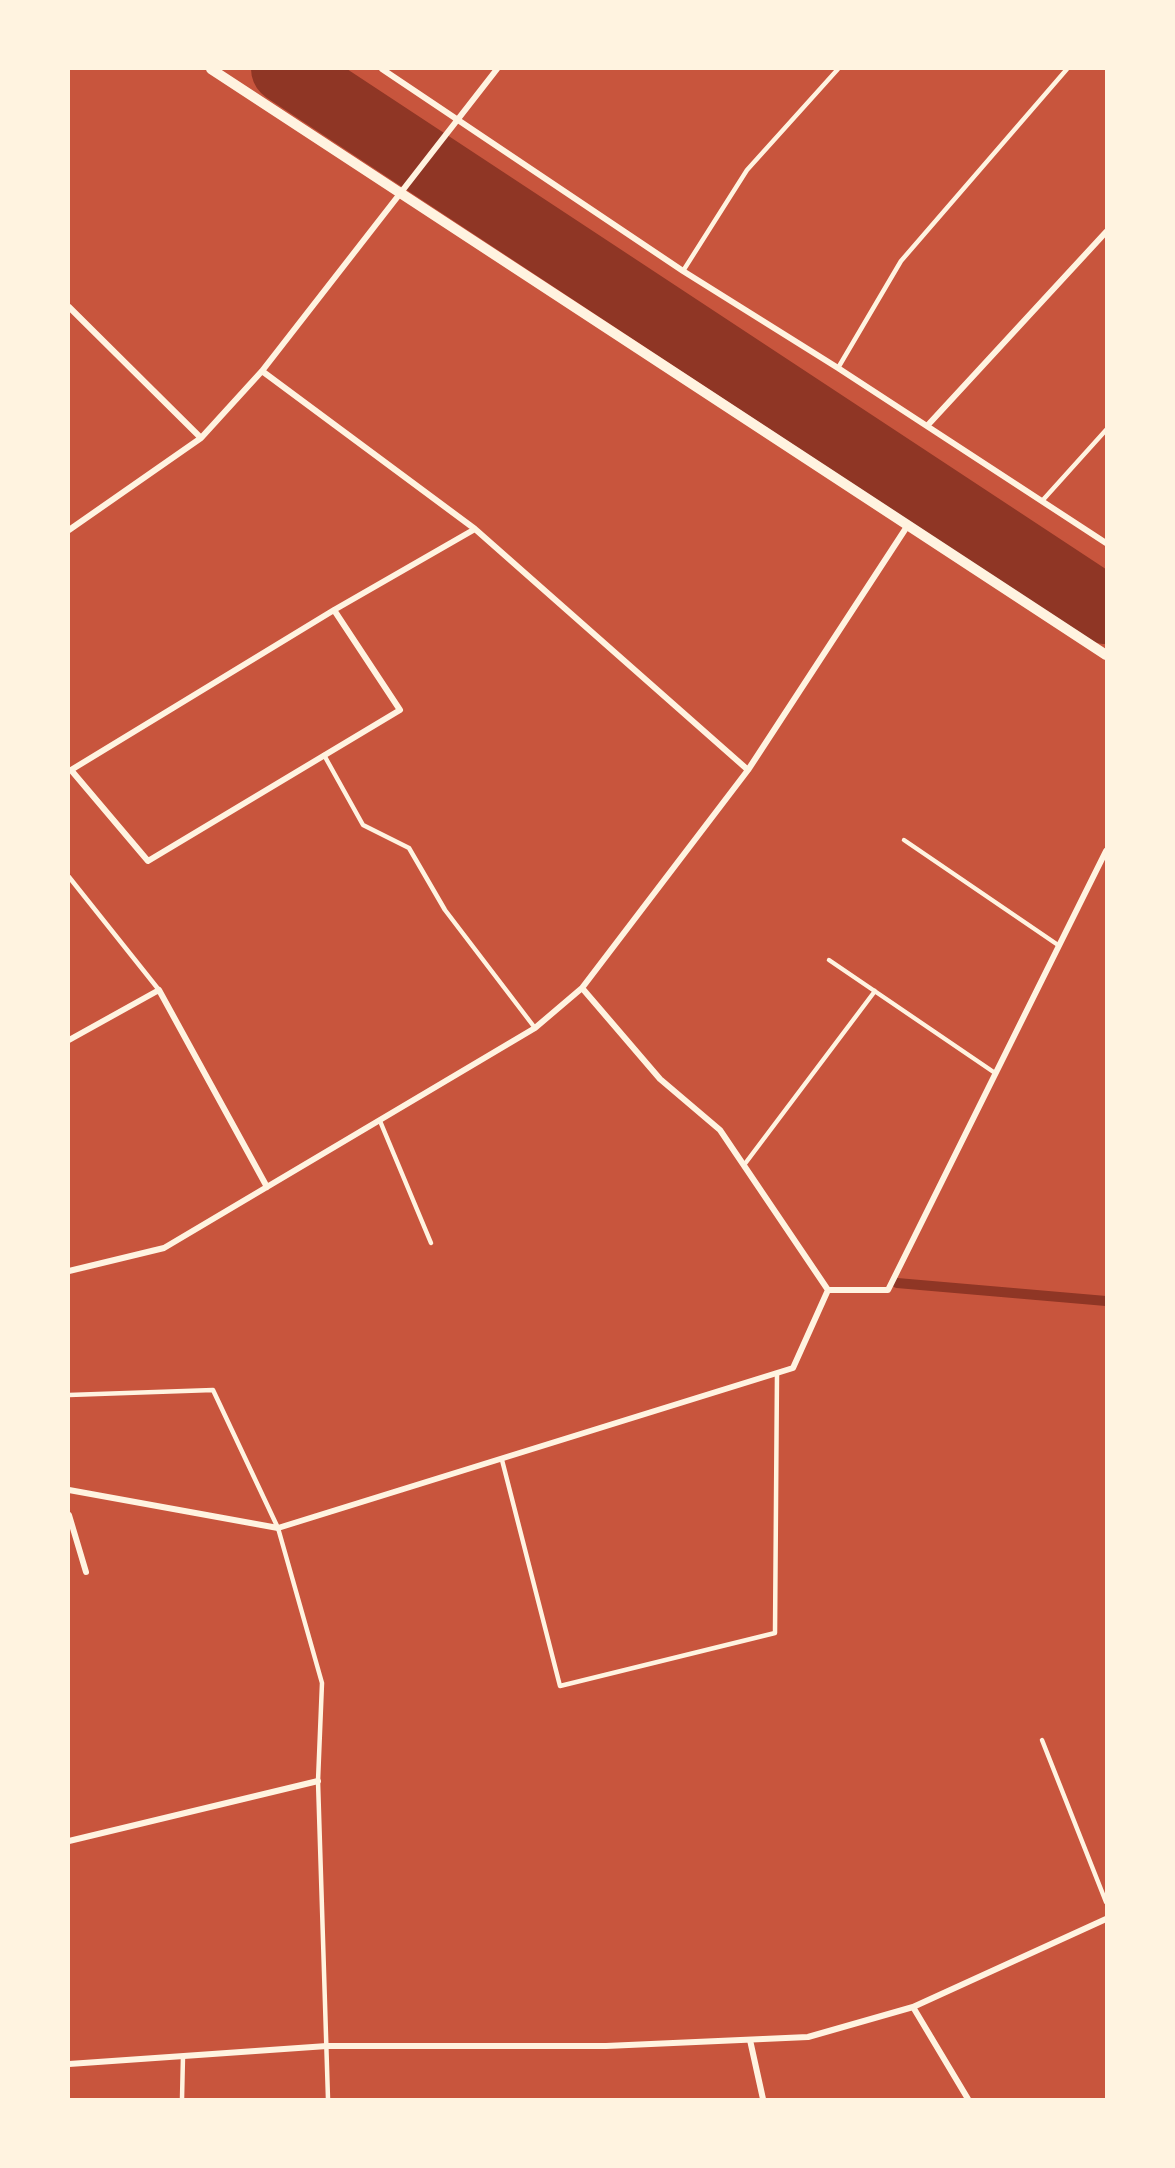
<!DOCTYPE html>
<style>
body{margin:0}
#map{position:relative;width:1175px;height:2168px;overflow:hidden;background:#c8553d;font-family:"Open Sans",sans-serif}
canvas{display:block}
.frame{position:absolute;inset:0;border:70px solid #fff3e0;pointer-events:none}
</style>
<div id="map">
<canvas width="1175" height="2168"></canvas>
<div class="frame"></div>
</div>
<script>
const ctx = document.querySelector('canvas').getContext('2d');
ctx.lineJoin = 'round';
function trace(path, color, width, dash) { ctx.strokeStyle = color; ctx.lineWidth = width; ctx.lineCap = dash ? 'butt' : 'round'; ctx.setLineDash(dash || []); ctx.stroke(path); }
const stream = new Path2D(`
 M897 1283 1106 1301`);
const river = new Path2D(`
 M285 69 1106 610`);
const service = new Path2D(`
 M683 271 747 170 838 69
 M838 368 901 261 1067 69
 M1042 501 1106 430
 M324 755 363 825 409 848 445 910 535 1028
 M904 840 1058 945
 M69 877 159 990
 M829 960 995 1073
 M380 1121 431 1243
 M744 1165 875 991
 M69 1395 213 1390 278 1528 322 1683 318 1781 328 2099
 M502 1460 560 1686 775 1633 777 1373
 M1042 1740 1106 1902
 M182 2099 183 2056`);
const minor = new Path2D(`
 M382 69 683 271 838 368 1106 543
 M69 307 201 438
 M262 371 475 529 748 770
 M927 426 1106 232
 M69 530 201 438 262 371 497 69
 M334 610 400 710 148 861 71 770 334 610 475 529
 M582 988 660 1079 720 1130 828 1290
 M69 1040 159 990 267 1187
 M69 1271 164 1248 535 1028 582 988 748 770 908 525
 M69 1490 278 1528 793 1368 828 1290H888L1106 851
 M69 1515 86 1572
 M69 1841 318 1781
 M913 2007 968 2099
 M750 2040 763 2099
 M69 2064 327 2046H606L808 2037 913 2007 1106 1919`);
const tertiary = new Path2D(`
 M211 69 1106 655`);
trace(stream, '#8f3625', 10);
trace(river, '#8f3625', 68);
trace(service, '#fff3e0', 4.5);
trace(minor, '#fff3e0', 6);
trace(tertiary, '#fff3e0', 10);
</script>
